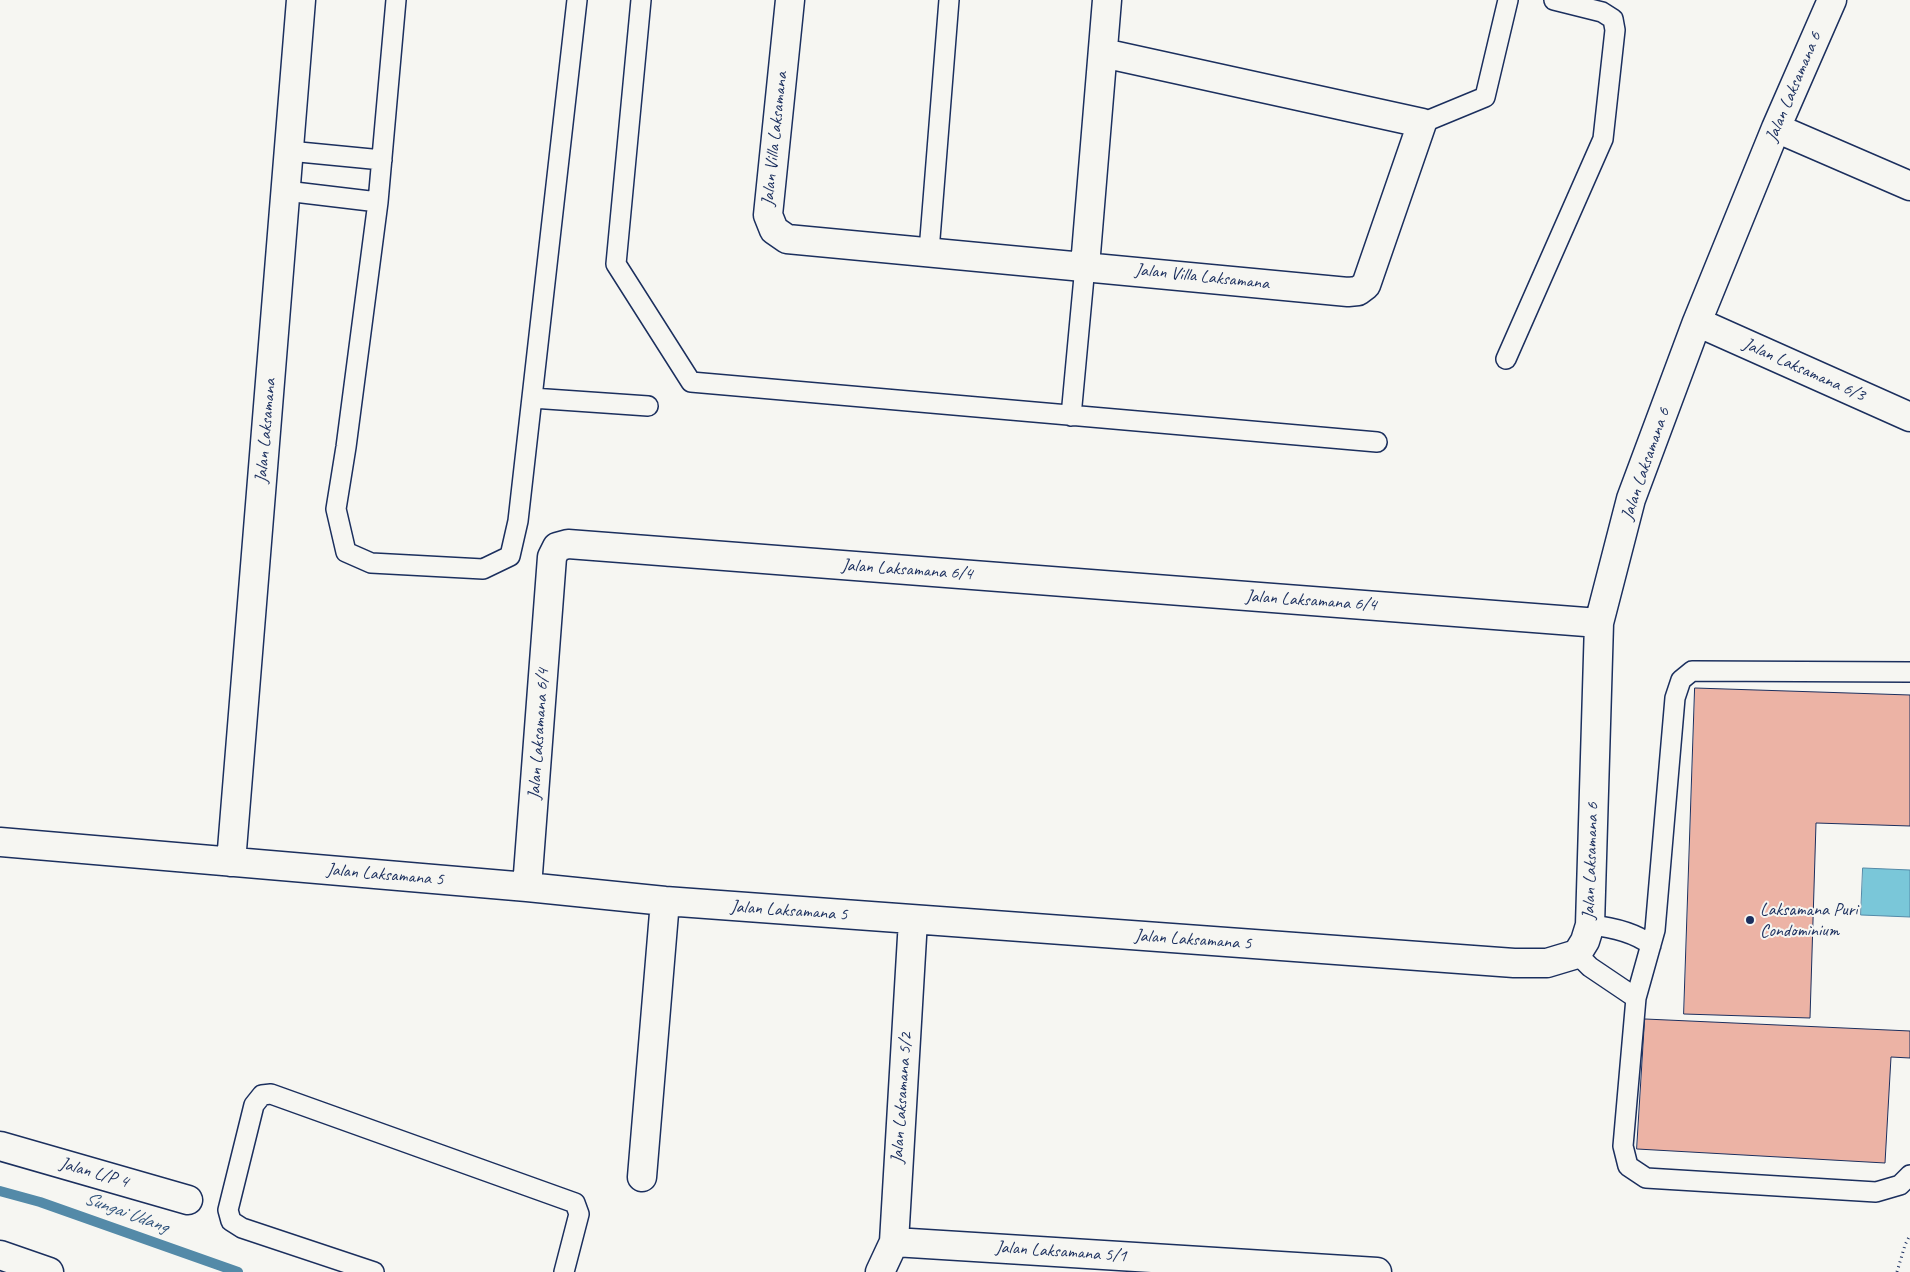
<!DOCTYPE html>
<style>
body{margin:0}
canvas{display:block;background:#f6f6f2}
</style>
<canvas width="1910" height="1272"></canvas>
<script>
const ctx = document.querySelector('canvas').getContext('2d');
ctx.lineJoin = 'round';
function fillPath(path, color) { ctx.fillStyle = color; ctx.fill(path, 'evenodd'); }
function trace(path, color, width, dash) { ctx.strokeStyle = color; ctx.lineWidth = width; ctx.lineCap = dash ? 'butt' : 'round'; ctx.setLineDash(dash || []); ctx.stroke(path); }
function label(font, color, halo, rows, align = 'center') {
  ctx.font = font + ' Caveat,sans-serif'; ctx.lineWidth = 4; ctx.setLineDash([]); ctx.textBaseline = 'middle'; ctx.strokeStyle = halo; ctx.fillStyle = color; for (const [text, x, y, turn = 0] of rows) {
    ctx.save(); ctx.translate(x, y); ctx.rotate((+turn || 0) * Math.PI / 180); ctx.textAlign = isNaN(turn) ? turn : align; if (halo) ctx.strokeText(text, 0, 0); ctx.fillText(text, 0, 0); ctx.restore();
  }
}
const water = new Path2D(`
 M1863 868 1910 870V917L1861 915Z`);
const stream = new Path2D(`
 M0 1191 40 1202 238 1272`);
const building = new Path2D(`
 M1695 688 1910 695V826L1816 823 1810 1018 1684 1014Z
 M1645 1019 1910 1031V1058L1891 1057 1885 1163 1637 1149Z`);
const path = new Path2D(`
 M1897 1272 1905 1245 1910 1235`);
const lane = new Path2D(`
 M396 0 378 202 346 447 336 509 346 552 371 563 483 569 510 556 518 521 577 0
 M641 0 616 264 691 382 1377 442
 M1422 123 1485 97 1508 0
 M289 151 382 160
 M286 191 378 202
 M929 251 949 0
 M1506 359 1603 139 1615 30 1613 19 1602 12 1554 0
 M532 398 648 406
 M1071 416 1085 266
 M1590 925C1610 927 1634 932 1651 945
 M1577 954 1590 967 1636 998 1623 1146 1628 1166 1646 1178 1876 1192 1900 1185 1910 1175
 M1636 998 1655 930 1675 698 1681 680 1692 671 1910 672
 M374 1272 242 1228 231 1221 228 1210 254 1105 262 1095 271 1094 575 1203 579 1214 564 1272`);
const street = new Path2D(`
 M790 0 768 215 774 230 787 239 1348 292 1358 291 1366 285 1422 123 1103 53
 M1776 128 1910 186
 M1085 266 1107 0
 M1697 322 1910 417
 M0 842 527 887 665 901 1514 963H1547L1577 954 1585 941 1590 925 1599 623 1631 499 1697 322 1776 128 1832 0
 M231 862 301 0
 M527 887 552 557 557 547 568 544 1599 623
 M0 1146 188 1200
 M642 1177 665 901
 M894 1242 1377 1272
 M0 1255 49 1272
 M880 1272 894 1242 913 920`);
const markers = [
 [1750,920,5,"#1b2f5e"]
];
const streetNames = [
 ["Jalan Laksamana 6",1794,87,-67],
 ["Jalan Villa Laksamana",775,139,-84],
 ["Jalan Villa Laksamana",1202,277,6],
 ["Jalan Laksamana 6/3",1804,370,24],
 ["Jalan Laksamana",266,431,-85],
 ["Jalan Laksamana 6",1646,464,-71],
 ["Jalan Laksamana 6/4",907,570,4],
 ["Jalan Laksamana 6/4",1311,601,4],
 ["Jalan Laksamana 6/4",539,734,-86],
 ["Jalan Laksamana 6",1591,861,-88],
 ["Jalan Laksamana 5",385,875,5],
 ["Jalan Laksamana 5",789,911,4],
 ["Jalan Laksamana 5",1193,940,4],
 ["Jalan Laksamana 5/2",902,1098,-86],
 ["Jalan L/P 4",94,1173,16],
 ["Jalan Laksamana 5/1",1061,1252,4]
];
const poiNames = [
 ["Laksamana Puri",1760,910],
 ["Condominium",1760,931]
];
const waterNames = [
 ["Sungai Udang",126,1213,20]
];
fillPath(water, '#7ac7d9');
trace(water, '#548aa8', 1);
trace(stream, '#548aa8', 10);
fillPath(building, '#ecb3a5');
trace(building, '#1b2f5e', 1);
trace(lane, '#1b2f5e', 22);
trace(street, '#1b2f5e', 31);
trace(path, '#1b2f5e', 3, [1, 4]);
trace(lane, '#f6f6f2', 19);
trace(street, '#f6f6f2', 28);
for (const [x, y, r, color] of markers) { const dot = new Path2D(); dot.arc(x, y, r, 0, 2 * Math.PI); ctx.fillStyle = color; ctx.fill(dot); trace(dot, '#f6f6f2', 2); }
label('18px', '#1b2f5e', '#f6f6f2', streetNames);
label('18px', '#1b2f5e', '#f6f6f2', poiNames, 'left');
label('italic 19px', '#33557d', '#f6f6f2', waterNames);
</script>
